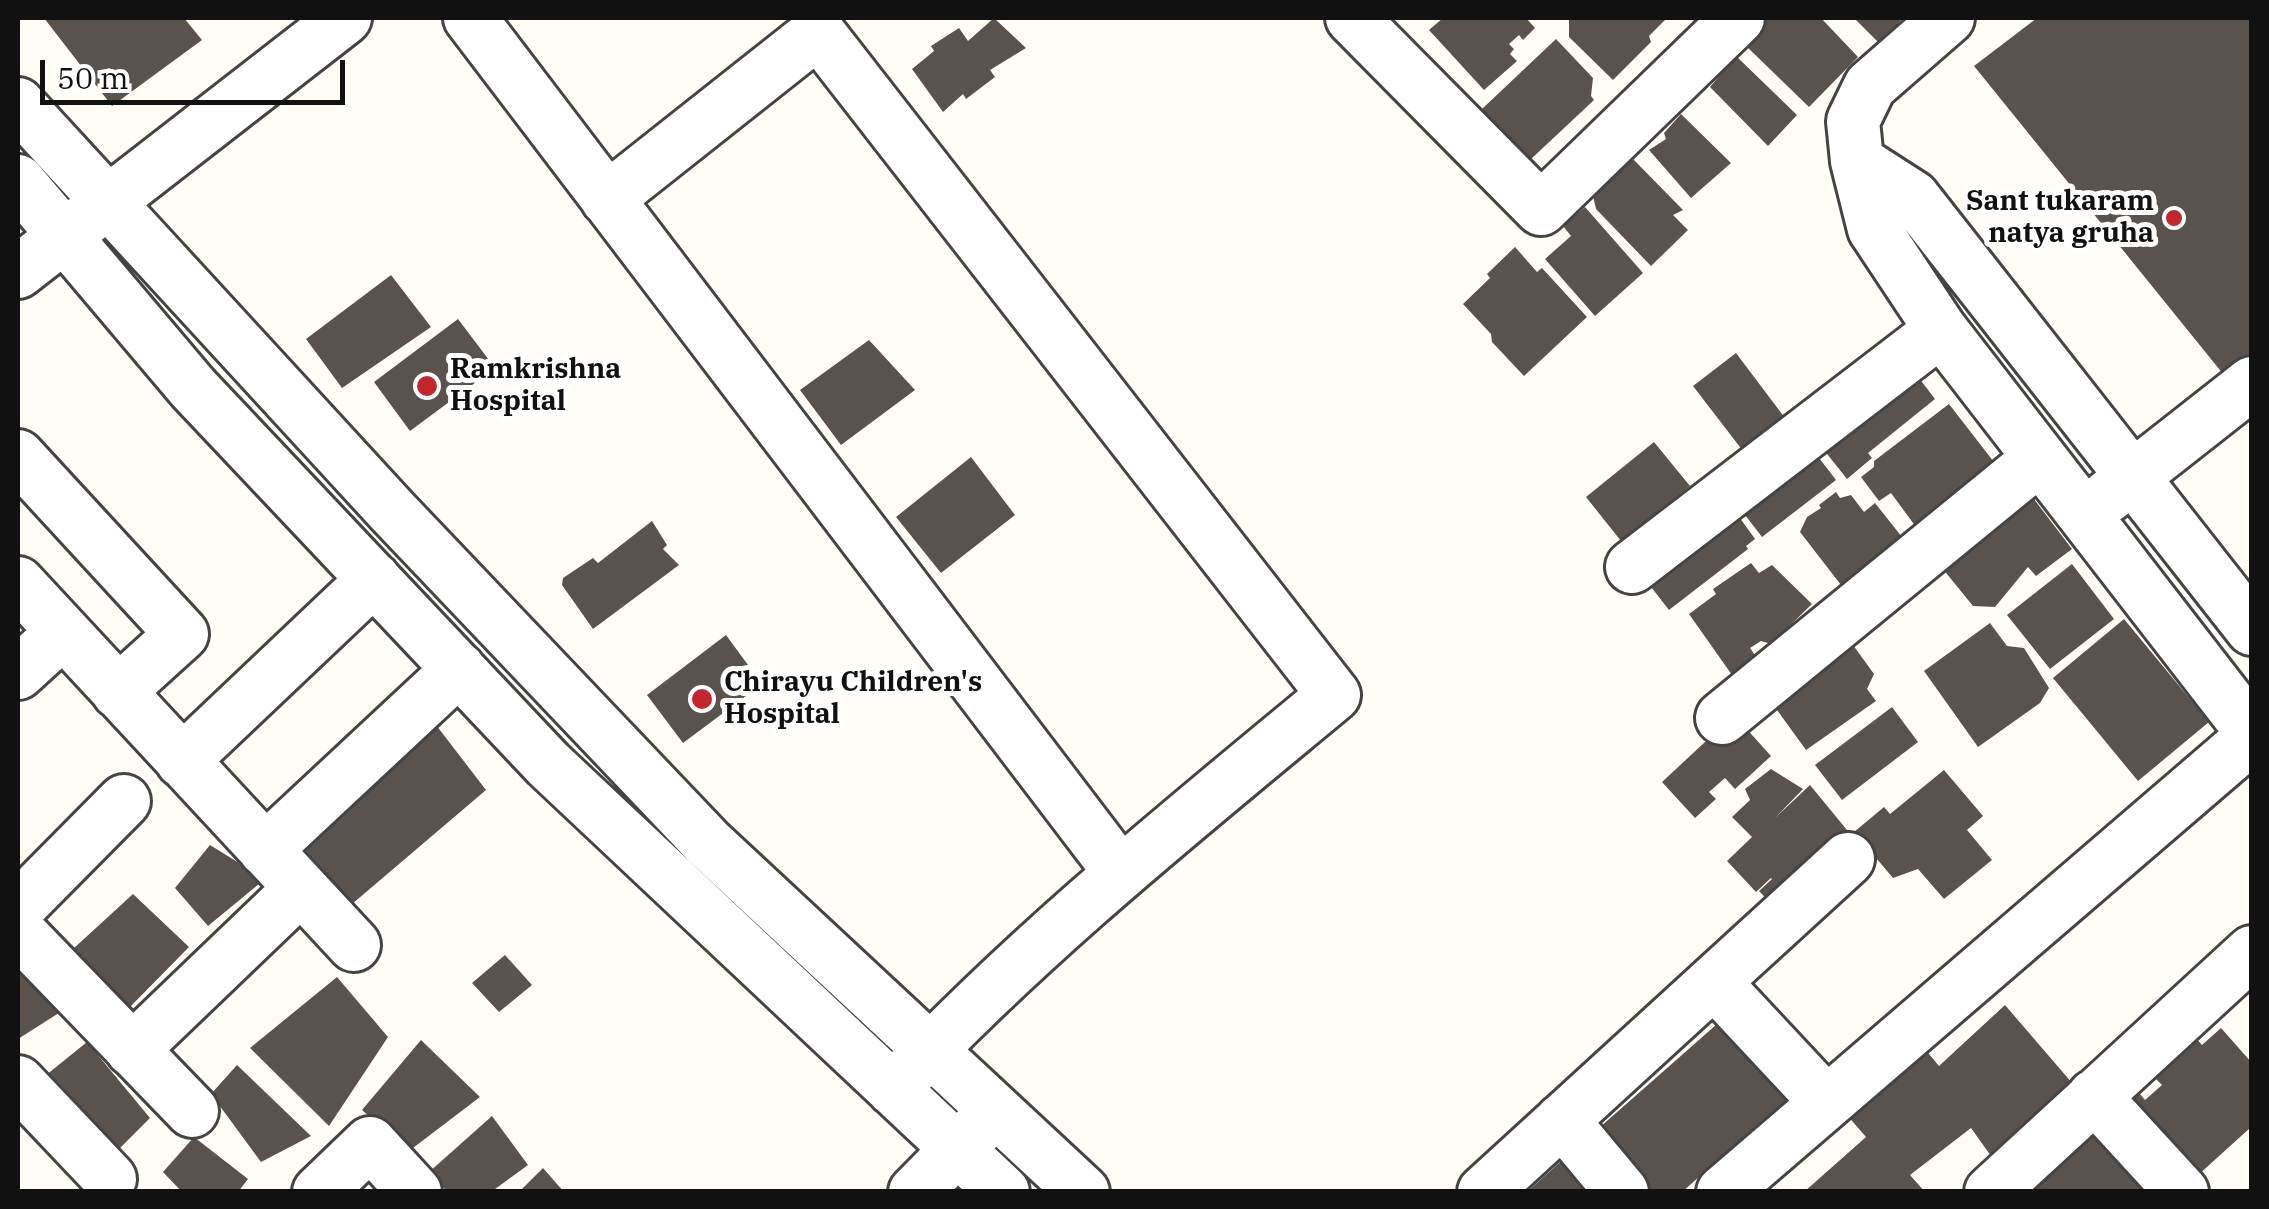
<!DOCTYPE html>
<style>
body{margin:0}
#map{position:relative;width:2269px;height:1209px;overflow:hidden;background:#fffdf5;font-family:"IBM Plex Serif",serif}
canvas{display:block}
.frame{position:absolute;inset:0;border:20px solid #111;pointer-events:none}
.scale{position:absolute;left:40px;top:60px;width:305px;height:45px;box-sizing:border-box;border:5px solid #111;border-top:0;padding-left:12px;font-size:30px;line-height:35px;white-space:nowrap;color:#111;-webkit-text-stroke:8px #fff;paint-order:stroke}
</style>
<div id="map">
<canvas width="2269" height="1209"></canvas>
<div class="frame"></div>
<div class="scale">50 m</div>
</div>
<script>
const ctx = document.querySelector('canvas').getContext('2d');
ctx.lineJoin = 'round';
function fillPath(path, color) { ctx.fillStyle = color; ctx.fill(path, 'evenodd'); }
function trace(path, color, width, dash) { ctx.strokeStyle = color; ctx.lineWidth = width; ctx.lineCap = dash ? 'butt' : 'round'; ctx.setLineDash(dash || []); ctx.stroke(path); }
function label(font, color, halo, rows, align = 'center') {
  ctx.font = font + ' "IBM Plex Serif",serif'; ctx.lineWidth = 10; ctx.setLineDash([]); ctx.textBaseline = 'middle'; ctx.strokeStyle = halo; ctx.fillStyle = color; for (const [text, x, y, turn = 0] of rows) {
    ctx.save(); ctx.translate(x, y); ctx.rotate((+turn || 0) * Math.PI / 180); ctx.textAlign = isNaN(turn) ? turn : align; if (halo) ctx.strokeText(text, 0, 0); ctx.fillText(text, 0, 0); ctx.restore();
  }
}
const building = new Path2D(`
 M44 18H184L202 40 112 106Z
 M994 18 1026 48 990 70 995 77 966 99 963 94 943 112 912 69 934 51 931 46 959 28 968 41Z
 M1443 18H1526L1535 28 1523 40 1519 35 1509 44 1514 49 1510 54 1517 61 1484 90 1429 30Z
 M1569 18H1667L1649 36 1651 42 1613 80 1569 37Z
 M1769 18H1821L1858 57 1809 107 1743 43Z
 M1854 18H1903L1880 44Z
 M2037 18H2252V370L2232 385 1974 66Z
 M1556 39 1593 78 1591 96 1594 100 1530 160 1482 109Z
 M1736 56 1797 115 1768 146 1710 87Z
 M1681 114 1731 163 1691 198 1649 150 1666 139 1664 133Z
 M1632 158 1683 210 1673 215 1688 230 1651 266 1596 209 1593 196Z
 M1585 207 1643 273 1595 316 1545 259 1571 236 1563 226Z
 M1515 247 1537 272 1542 268 1587 317 1524 376 1492 342 1491 334 1463 304 1490 278 1487 274Z
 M391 275 431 327 342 388 306 339Z
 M458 319 495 368 410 431 374 382Z
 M869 340 915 390 841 445 800 390Z
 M1736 353 1785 418 1743 451 1693 386Z
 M1909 365 1935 399 1868 453 1872 458 1847 479 1816 440Z
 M1949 404 1997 466 1916 527 1891 493 1879 501 1861 477 1874 467V461Z
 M1806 441 1836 480 1762 537 1732 498Z
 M1654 442 1690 486 1621 541 1586 497Z
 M971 457 1015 515 941 573 896 517Z
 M2024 486 2072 549 2036 576 2028 567 1995 607 1973 606 1938 563Z
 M1836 492 1840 498 1851 495 1864 512 1875 503 1902 537 1841 585 1800 532 1807 517 1821 508 1819 505Z
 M1727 500 1755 539 1746 546 1748 549 1669 610 1637 569Z
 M652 521 667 545 663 549 679 565 593 629 562 585 563 578 593 558 598 563Z
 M1751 563 1759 573 1772 565 1812 604 1771 644 1761 641 1750 648 1757 658 1732 675 1689 614 1716 594 1713 589Z
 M2072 564 2114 619 2050 669 2007 615Z
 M2124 619 2209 722 2138 781 2053 678Z
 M1990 623 2007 646 2024 648 2049 688 2040 703 1978 747 1924 671Z
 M1845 634 1874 674 1867 689 1876 701 1806 750 1764 692Z
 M726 635 762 684 683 743 647 695Z
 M1892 707 1918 742 1842 800 1815 765Z
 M1734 715 1771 756 1735 789 1725 778 1709 792 1716 799 1695 818 1662 782Z
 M433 721 486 790 345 910 303 846Z
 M1771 769 1803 789 1775 818 1810 785 1856 841 1780 913 1759 891 1772 879 1771 878 1756 892 1727 861 1752 837 1732 817 1750 800 1745 789Z
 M1944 770 1983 816 1967 830 1992 860 1944 899 1918 869 1893 878 1854 832 1884 807 1890 814Z
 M210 845 265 879 208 926 175 888Z
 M133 894 189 947 129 1008 73 949Z
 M505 955 532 985 499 1012 472 983Z
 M18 966 62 1011 18 1039Z
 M337 977 388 1037 329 1126 250 1048Z
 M2005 1005 2079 1091 1996 1163 1971 1128 1910 1175 1925 1192H1804L1866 1137 1846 1114 1915 1037 1939 1066Z
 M1725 1017 1793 1094 1682 1192H1642L1591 1135Z
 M2221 1028 2252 1063V1130L2250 1128 2186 1186 2110 1101 2130 1082 2145 1100 2162 1085 2146 1069 2189 1030 2202 1045Z
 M421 1040 480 1097 409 1151 362 1110Z
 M87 1042 150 1118 114 1154 40 1080Z
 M237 1065 311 1136 261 1162 211 1094Z
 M2092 1110 2166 1192H2029Z
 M492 1116 528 1165 491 1192H448L428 1173Z
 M194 1137 248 1179 238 1192H182L163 1172Z
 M1569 1154 1603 1192H1527Z
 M543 1168 564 1192H519Z`);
const minor = new Path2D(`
 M470 18 1120 872
 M1352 18 1541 209 1738 18
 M1948 18 1870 86 1853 121 1857 161 1874 229 1941 330 2252 732
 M18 104 392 511 708 843 1083 1192
 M1857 161 1913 197 2252 629
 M18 181 193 388 548 764 1003 1192
 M607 199 818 32 1334 695C1182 821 1028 945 893 1089
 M18 272 345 18
 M18 456 182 634 118 692
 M2107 497 2252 383
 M1632 567 1941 330
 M18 583 354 945
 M18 673 63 632
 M1722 718 2040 458
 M182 761 374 579
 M265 850 459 669
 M18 908 124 801
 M18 931 192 1111
 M1714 982 1826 1102
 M132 1050 301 888
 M18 1082 110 1179
 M2094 1096 2182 1192
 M1562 1120 1622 1192
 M319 1192 370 1143 415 1192
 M915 1192 981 1125
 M1484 1192 1848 859
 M1723 1192 2252 737
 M1991 1192 2252 952`);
const markers = [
 [2174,218,10,"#c4262e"],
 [427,386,12,"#c4262e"],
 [702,699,12,"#c4262e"]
];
const poiNames = [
 ["Sant tukaram",2154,202,"right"],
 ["natya gruha",2154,234,"right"],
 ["Ramkrishna",450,370],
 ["Hospital",450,402],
 ["Chirayu Children's",724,683],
 ["Hospital",724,715]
];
fillPath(building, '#5a524d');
trace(minor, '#444', 58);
trace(minor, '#fff', 52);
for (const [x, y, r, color] of markers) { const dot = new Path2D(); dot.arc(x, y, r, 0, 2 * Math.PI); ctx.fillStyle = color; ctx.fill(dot); trace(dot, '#fff', 4); }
label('bold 28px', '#111', '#fff', poiNames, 'left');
</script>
